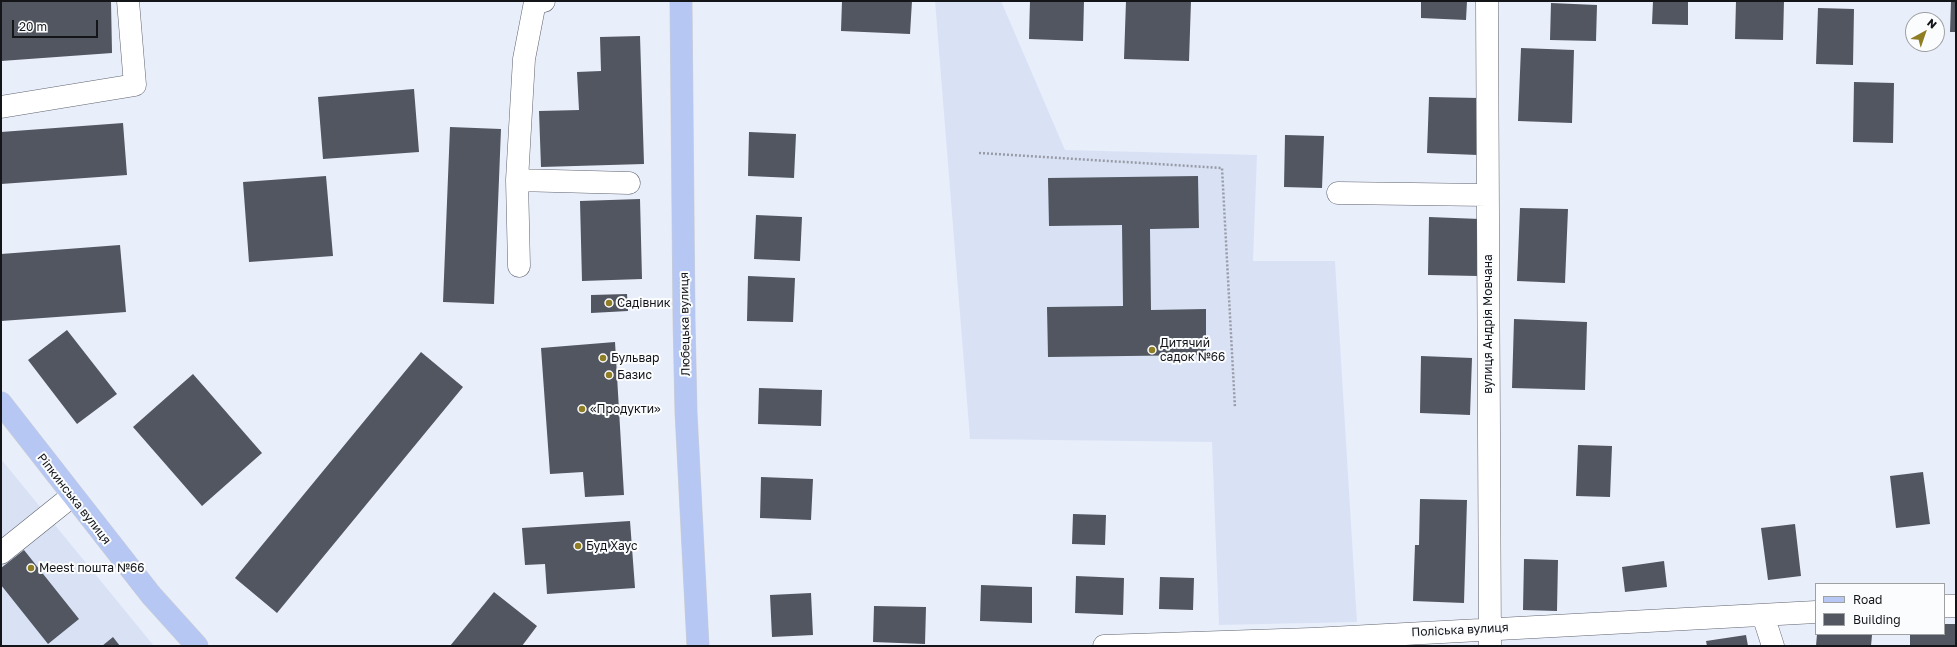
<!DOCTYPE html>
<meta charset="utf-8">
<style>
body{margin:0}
#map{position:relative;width:1957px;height:647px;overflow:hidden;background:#e9eefb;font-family:"Golos Text",sans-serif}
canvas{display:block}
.frame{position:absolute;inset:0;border:2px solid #131519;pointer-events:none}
.legend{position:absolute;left:1815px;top:583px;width:130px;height:52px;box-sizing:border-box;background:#fbfcfe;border:1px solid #9ea0a2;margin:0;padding:5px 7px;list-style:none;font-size:12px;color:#131519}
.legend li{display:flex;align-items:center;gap:8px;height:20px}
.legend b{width:20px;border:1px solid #9ea0a2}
.north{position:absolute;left:1905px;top:12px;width:40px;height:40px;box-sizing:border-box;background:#fbfcfe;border:1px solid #9ea0a2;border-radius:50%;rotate:40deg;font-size:11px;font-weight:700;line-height:16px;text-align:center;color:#131519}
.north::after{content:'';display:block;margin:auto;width:14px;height:18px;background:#8f7e24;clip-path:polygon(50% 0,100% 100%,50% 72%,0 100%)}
.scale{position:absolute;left:12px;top:20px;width:86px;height:18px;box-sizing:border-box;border:2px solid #131519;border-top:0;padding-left:5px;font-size:12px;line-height:14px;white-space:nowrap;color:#131519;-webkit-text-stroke:3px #fbfcfe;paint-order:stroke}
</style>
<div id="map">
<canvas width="1957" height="647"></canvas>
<div class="frame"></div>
<ul class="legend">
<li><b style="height:5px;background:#b5c7f2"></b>Road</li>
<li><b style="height:11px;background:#515660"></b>Building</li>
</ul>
<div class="north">N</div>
<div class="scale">20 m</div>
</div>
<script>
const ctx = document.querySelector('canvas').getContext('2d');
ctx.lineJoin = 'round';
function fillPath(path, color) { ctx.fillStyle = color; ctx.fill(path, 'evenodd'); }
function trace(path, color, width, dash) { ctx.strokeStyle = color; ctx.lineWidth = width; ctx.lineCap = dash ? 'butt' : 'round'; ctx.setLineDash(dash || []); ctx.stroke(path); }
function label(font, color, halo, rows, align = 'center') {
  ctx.font = font + ' "Golos Text",sans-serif'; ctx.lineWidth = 4; ctx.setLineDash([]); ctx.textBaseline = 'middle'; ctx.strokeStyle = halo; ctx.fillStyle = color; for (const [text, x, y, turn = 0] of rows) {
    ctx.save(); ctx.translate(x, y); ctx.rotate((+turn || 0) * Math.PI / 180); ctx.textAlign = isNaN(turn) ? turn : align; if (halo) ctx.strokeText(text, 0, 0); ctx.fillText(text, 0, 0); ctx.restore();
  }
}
const built = new Path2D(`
 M935 1H1001L1065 150 1257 155 1253 261H1335L1357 622 1219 625 1212 442 970 439Z
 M1 459 154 646H1Z`);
const building = new Path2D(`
 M1 1H111L112 53 1 61Z
 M842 1H912L910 34 841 31Z
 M1030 1H1084L1083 41 1029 39Z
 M1126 1H1191L1189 61 1124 59Z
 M1421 1H1467L1466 20 1421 18Z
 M1653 1H1688V25L1652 24Z
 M1736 1H1784L1783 40 1735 39Z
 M1951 2H1956V32H1950Z
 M1551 3 1597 5 1596 41 1550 40Z
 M1818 8 1854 9 1853 65 1816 64Z
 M640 36 644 164 541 167 539 111 579 110 577 72 601 71 600 37Z
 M1521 48 1574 50 1572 123 1518 121Z
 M1854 82 1894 83 1893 143 1853 142Z
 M414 89 419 152 323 159 318 97Z
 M1429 97 1479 98 1478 155 1427 153Z
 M123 123 127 175 1 184V132Z
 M450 127 501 129 494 304 443 302Z
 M749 132 796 134 794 178 748 176Z
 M1285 135 1324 136 1322 188 1284 187Z
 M326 176 333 256 249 262 243 182Z
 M1198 176 1199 228 1150 229 1151 310 1206 309V355L1048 357 1047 307 1123 306 1122 225 1049 226 1048 178Z
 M640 199 642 279 582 281 580 201Z
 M1520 208 1568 209 1565 283 1517 281Z
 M756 215 802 217 800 261 754 259Z
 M1429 217 1480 219 1478 276 1428 275Z
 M120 245 126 312 1 321V254Z
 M748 276 795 278 793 322 747 321Z
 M627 294 628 311 591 313V295Z
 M1514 319 1587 322 1585 390 1512 388Z
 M67 330 117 394 77 424 28 360Z
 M615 342 624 495 585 497 583 472 550 474 541 348Z
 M421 352 463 387 277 613 235 578Z
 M1421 356 1472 358 1470 415 1420 413Z
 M193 374 262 453 202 506 133 427Z
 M759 388 822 390 821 426 758 424Z
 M1578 445 1612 446 1610 497 1576 496Z
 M1923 472 1930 524 1896 528 1890 476Z
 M761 477 813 479 811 520 760 518Z
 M1420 499 1467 500 1464 603 1413 601 1415 545H1419Z
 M1073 514 1106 515 1105 545 1072 544Z
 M630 521 635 588 547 594 545 564 525 565 522 528Z
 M1795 524 1801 576 1768 580 1761 528Z
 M24 550 79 619 48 644 1 585V568Z
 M1524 559 1558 560 1557 611 1523 610Z
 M1664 561 1667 587 1625 592 1622 567Z
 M1076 576 1124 578 1123 615 1075 613Z
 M1160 577 1194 578 1193 610 1159 609Z
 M981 585 1032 587V623L980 621Z
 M494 592 537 626 522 646H450Z
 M811 593 813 635 772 637 770 595Z
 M874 606 926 607 925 644 873 642Z
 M1944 624H1956V646H1910V634H1944Z
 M1817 634 1872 635 1871 646H1816Z
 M1746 635 1748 646H1707L1706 641Z
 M113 637 120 646H102Z`);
const path = new Path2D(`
 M979 153 1222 168 1235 408`);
const minor = new Path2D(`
 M1487 1 1490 646
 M1 107 135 85 128 1
 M517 180 629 183
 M1338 193 1487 195
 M519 266 517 180 524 59 535 2 544 1
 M1 553 72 496
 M1944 606H1956
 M1763 615 1773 646
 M1104 646 1312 639 1816 612`);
const major = new Path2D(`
 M681 1 684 319 686 412 698 646
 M1 403 151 595 197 646`);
const markers = [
 [609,303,4,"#8f7e24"],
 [1152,350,4,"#8f7e24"],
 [603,358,4,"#8f7e24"],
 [609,375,4,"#8f7e24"],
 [582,409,4,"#8f7e24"],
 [578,546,4,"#8f7e24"],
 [31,568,4,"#8f7e24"]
];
const poiNames = [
 ["Садівник",617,303],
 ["Дитячий",1160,343],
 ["садок №66",1160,357],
 ["Бульвар",611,358],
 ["Базис",617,375],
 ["«Продукти»",590,409],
 ["Буд Хаус",586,546],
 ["Meest пошта №66",39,568]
];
const streetNames = [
 ["Любецька вулиця",685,324,-91],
 ["вулиця Андрія Мовчана",1488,324,-90],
 ["Ріпкинська вулиця",74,499,52],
 ["Поліська вулиця",1460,630,-3]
];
fillPath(built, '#d9e2f5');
fillPath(building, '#515660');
trace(minor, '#5f636e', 23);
trace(major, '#d0d0d1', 23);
trace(path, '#989ba5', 2.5, [2, 2]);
trace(minor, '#fff', 22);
trace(major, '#b5c7f2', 22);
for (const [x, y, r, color] of markers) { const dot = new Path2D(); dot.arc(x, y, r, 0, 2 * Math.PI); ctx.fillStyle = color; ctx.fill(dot); trace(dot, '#fbfcfe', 1.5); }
label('12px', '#131519', '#fbfcfe', poiNames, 'left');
label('12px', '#131519', '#fbfcfe', streetNames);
</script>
